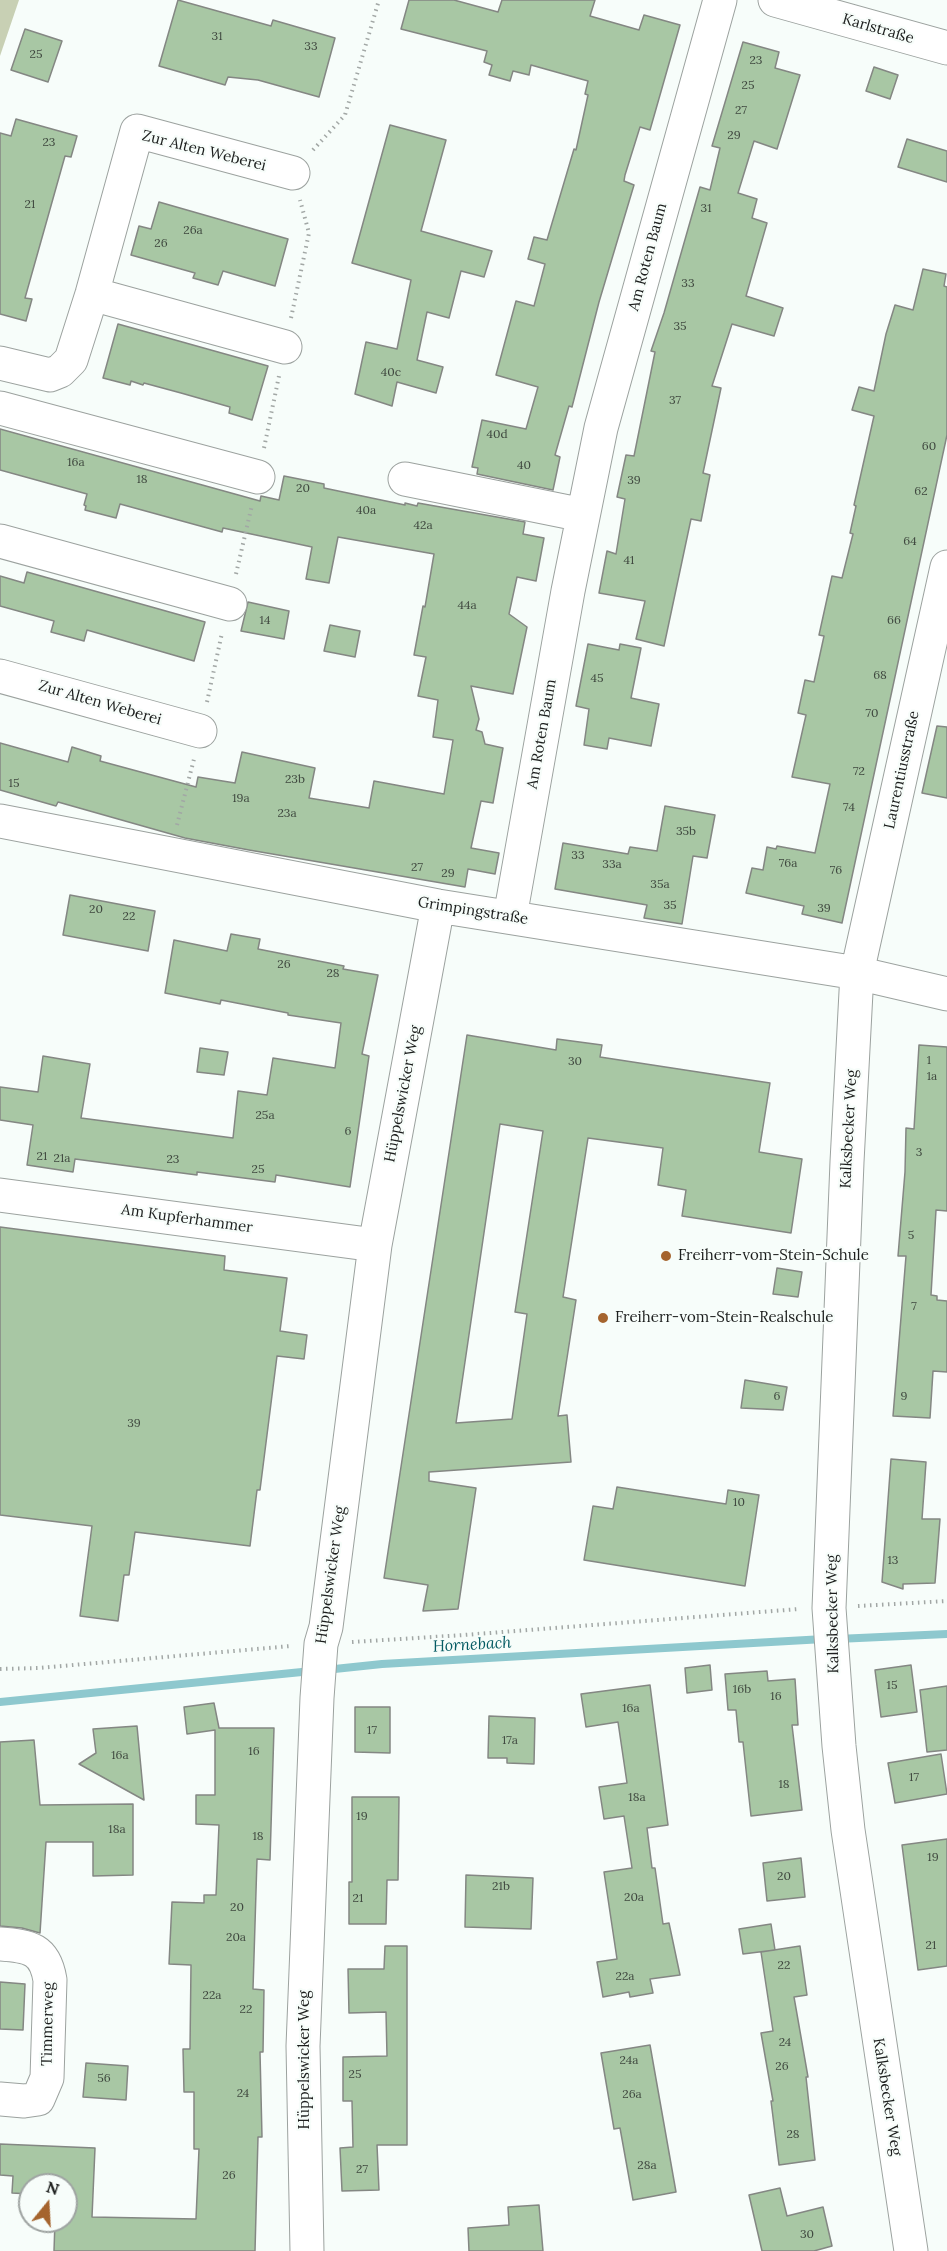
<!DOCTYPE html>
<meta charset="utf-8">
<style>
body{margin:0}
#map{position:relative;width:947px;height:2251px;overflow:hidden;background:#f7fdfa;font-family:Lora,serif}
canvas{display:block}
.north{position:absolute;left:18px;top:2173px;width:60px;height:60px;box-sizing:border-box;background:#f7fdfa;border:2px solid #9fa4a2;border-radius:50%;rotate:18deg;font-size:16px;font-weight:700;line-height:24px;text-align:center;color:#1c1e1d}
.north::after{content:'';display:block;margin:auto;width:21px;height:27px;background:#a5642e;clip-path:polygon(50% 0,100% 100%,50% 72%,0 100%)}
</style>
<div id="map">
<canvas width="947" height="2251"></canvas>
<div class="north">N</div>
</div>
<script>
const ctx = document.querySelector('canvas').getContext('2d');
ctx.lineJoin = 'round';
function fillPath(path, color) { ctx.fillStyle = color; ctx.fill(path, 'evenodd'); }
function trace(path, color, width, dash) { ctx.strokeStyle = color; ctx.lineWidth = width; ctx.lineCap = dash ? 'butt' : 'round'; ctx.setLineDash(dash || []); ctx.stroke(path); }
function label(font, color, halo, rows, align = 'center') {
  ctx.font = font + ' Lora,serif'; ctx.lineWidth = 4.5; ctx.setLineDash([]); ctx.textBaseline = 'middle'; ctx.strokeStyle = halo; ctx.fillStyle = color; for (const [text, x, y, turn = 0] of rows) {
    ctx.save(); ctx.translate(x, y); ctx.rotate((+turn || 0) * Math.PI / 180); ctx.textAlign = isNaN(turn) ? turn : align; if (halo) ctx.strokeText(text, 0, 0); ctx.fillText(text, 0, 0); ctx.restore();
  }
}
const green = new Path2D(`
 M0 0H19L0 56Z`);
const stream = new Path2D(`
 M837 1639 947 1634
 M325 1670 382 1664 824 1639
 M0 1702 312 1671`);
const building = new Path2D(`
 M178 0 271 26 273 20 335 38 319 97 258 80 228 77 225 85 159 66Z
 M409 0H454L498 12 502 0H595L590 16 639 30 644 15 680 25 650 130 640 127 625 175 624 181 634 185 599 302 572 407 569 406 555 455 560 457 553 490 477 474 478 468 472 467 482 420 526 429 538 387 496 375 516 301 534 306 545 264 528 259 534 237 547 240 574 149 576 150 588 95 585 94 588 81 531 65 529 75 513 71 510 81 489 75 492 65 484 62 487 51 401 29Z
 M25 29 62 41 48 82 11 70Z
 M743 42 779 52 775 68 800 75 777 149 754 141 738 193 757 199 752 218 767 223 746 296 783 308 774 336 732 324 712 386 721 388 703 473 710 475 701 521 691 519 664 646 636 639 645 601 599 593 607 551 616 554 625 499 617 497 626 455 634 456 655 352 651 351 664 313 700 187 710 190 720 148 712 146Z
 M874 67 898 75 890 99 866 91Z
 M16 119 77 136 71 157 65 156 25 298 32 299 26 321 0 314V133L11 136Z
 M390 125 446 140 421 231 492 251 484 277 461 271 449 318 427 312 417 360 443 367 436 393 397 382 392 406 355 394 366 342 397 349 411 280 352 263Z
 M907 139 947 151V182L898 167Z
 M159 202 288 239 275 286 223 271 218 285 193 278 195 273 131 255 139 226 151 229Z
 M923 269 946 274 944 286 947 287V435L842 923 802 914 804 906 746 893 752 868 763 870 767 847 776 849 777 846 815 853 830 784 792 777 806 715 798 713 805 680 814 682 824 636 819 635 832 576 842 578 853 534 850 533 856 506 854 505 874 416 852 410 859 387 874 391 886 334 895 305 913 310Z
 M118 324 268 366 252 420 229 413 230 407 181 393 144 383 143 385 131 381 130 385 103 378Z
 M0 429 260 501 261 496 279 500 284 476 324 484V488L405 505V503L417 506 418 503 525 522 523 534 544 538 536 581 517 577 509 614 527 627 513 694 471 686 479 719 476 730 482 732 485 744 503 748 493 803 481 801 471 848 499 853 495 874 468 869 465 887 249 850 185 838 58 802 56 806 0 790V743L68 762 72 747 101 756 100 761 196 787 198 777 235 783 242 752 315 768 309 798 369 808 374 781 444 794 453 740 433 737 438 700 418 696 426 657 414 655 423 606 425 607 434 554 338 537 329 583 306 579 312 547 223 528 222 532 120 504 116 518 85 510 86 506 84 505 87 494 0 470Z
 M27 572 205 622 194 661 87 630 84 641 51 632 54 621 0 606V576L24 583Z
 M248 602 289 611 284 639 241 631Z
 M330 625 360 631 355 657 324 651Z
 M588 644 619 650 620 644 641 648 631 698 659 704 651 746 609 738 607 749 584 745 589 709 576 706Z
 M937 726 947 727V798L922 793Z
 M665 806 715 815 707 858 693 856 682 924 644 918 647 905 555 889 563 843 628 854 630 847 657 851Z
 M70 895 155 911 148 951 63 935Z
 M231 934 260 939 258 949 344 966 343 969 378 975 362 1054 369 1056 350 1187 276 1175 275 1182 197 1172V1175L75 1159 73 1172 27 1165 33 1125 0 1120V1087L38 1092 43 1056 90 1064 81 1118 233 1138 238 1091 267 1095 273 1058 335 1068 341 1023 288 1015V1013L221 1000 220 1004 165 993 174 940 227 951Z
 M467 1035 556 1050 557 1039 602 1045 600 1057 770 1083 759 1152 802 1159 791 1233 682 1216 686 1190 658 1185 663 1148 588 1138 563 1297 576 1300 558 1416 567 1415 571 1462 429 1472V1481L476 1488 458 1609 423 1611 428 1585 384 1578ZM500 1124 543 1131 515 1312 527 1314 512 1419 456 1423Z
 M919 1045 947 1047V1211L936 1210 931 1295 937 1296V1300L947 1301V1372L933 1371 930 1418 893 1416 906 1256H898L905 1172 906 1128 914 1129Z
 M200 1048 228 1052 224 1075 197 1072Z
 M0 1227 225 1256 224 1270 287 1278 280 1331 307 1335 304 1359 277 1356 260 1490H257L250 1546 135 1532 129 1575H124L118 1621 80 1616 92 1526 0 1515Z
 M777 1268 802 1272 798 1297 773 1294Z
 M745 1380 787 1387 783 1410 741 1408Z
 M891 1459 926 1462 922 1519H940L935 1583 903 1584V1589L882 1582Z
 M617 1487 726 1504 728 1490 759 1495 745 1586 584 1560 593 1506 613 1509Z
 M710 1665 712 1690 687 1693 685 1668Z
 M911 1665 917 1712 881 1717 875 1670Z
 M767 1671 768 1681 795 1679 798 1725H792L802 1810 751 1816 743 1742H739L736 1710H728L725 1674Z
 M650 1685 668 1825 647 1828 652 1868H655L663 1924 669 1923 680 1975 650 1979 653 1993 630 1997 629 1992 603 1997 597 1962 617 1959 604 1872 632 1868 624 1816 604 1819 599 1787 627 1783 618 1722 586 1727 581 1694Z
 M947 1686V1750L927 1752 920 1690Z
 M214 1703 219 1728H274L270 1860 257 1859 253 1989 264 1990 263 2052H260L262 2137H258L255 2251H54L55 2221H66V2185H30V2194L12 2193 13 2176 0 2175V2144L95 2148 92 2217 196 2219 199 2149H194V2092H184L183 2049H190L191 1965 169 1964 172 1902 204 1903V1895H216L219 1825 196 1824V1795H215V1730L187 1734 184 1707Z
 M355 1707H390V1753L355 1752Z
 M489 1716 535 1718 534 1764 507 1763V1758H488Z
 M137 1726 144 1800 79 1764 96 1753 93 1729Z
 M34 1740 40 1805 133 1804V1875L93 1876V1842H46L40 1933 22 1928 0 1926V1742Z
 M941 1754 947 1794 895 1803 888 1763Z
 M352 1797H399L398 1880H387L386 1924H349V1882H352Z
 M947 1839V1966L918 1970 902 1845Z
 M801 1858 805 1897 767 1901 763 1863Z
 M466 1875 533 1878 531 1929 465 1927Z
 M771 1924 775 1950 743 1954 739 1929Z
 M385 1946H407V2145H377L379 2190 342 2191 340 2148 353 2147 352 2101H343V2057L387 2056 386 2012 349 2013 348 1969H384Z
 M800 1946 807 1995 794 1997 808 2077H806L815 2160 779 2165 771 2101H773L761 2033 773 2031 761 1952Z
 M0 1982 25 1984 23 2030 0 2029Z
 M650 2045 676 2192 633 2200 620 2128 614 2129 601 2053Z
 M86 2063 128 2066 126 2100 83 2097Z
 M780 2188 787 2216 823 2207 832 2246 814 2251H762L749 2195Z
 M539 2205 543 2251H469L468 2228 509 2225 508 2207Z`);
const path = new Path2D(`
 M313 150 345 115 379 0
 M291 318 309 233 300 200
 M264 448 279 376
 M236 574 252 505
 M207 702 222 633
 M177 825 194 759
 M858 1606 947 1601
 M352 1642 464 1635 799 1609
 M0 1669 39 1668 291 1646`);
const minor = new Path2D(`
 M775 0 947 48
 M92 294 285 347
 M0 363 50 375 60 371 71 360 92 294 137 131 293 173
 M0 408 258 477
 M405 479 583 515
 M0 541 230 604
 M0 676 200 731
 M0 821 438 906 857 973 947 994
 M510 917 568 591 601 428 720 0
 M0 1195 375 1245
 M0 1944C30 1946 45 1949 50 1980L47 2078 38 2099 24 2101 0 2099
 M307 2251 303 2046 317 1698 321 1644 326 1627 375 1245 438 906
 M911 2251 848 1830 839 1746 829 1608 847 1162 857 973 947 567`);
const markers = [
 [666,1256,6,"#a5642e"],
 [603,1318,6,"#a5642e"]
];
const numberNames = [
 ["31",217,37],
 ["33",311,47],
 ["25",36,55],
 ["23",756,61],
 ["25",748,86],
 ["27",741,111],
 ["29",734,136],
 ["23",49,143],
 ["21",30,205],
 ["31",706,209],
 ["26a",193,231],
 ["26",161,244],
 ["33",688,284],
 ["35",680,327],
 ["40c",391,373],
 ["37",675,401],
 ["40d",497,435],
 ["60",929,447],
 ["16a",76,463],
 ["40",524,466],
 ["18",142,480],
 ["39",634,481],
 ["20",303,489],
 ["62",921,492],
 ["40a",366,511],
 ["42a",423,526],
 ["64",910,542],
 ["41",629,561],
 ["44a",467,606],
 ["14",265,621],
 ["66",894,621],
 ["68",880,676],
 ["45",597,679],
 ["70",872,714],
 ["72",859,772],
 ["23b",295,780],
 ["15",14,784],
 ["19a",241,799],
 ["74",849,808],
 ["23a",287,814],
 ["35b",686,832],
 ["33",578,856],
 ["76a",788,864],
 ["33a",612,865],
 ["27",417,868],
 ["76",836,871],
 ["29",448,874],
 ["35a",660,885],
 ["35",670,906],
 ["39",824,909],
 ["20",96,910],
 ["22",129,917],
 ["26",284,965],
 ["28",333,974],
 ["1",929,1061],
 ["30",575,1062],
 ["1a",932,1077],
 ["25a",265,1116],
 ["6",348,1132],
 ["3",919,1153],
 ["21",42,1157],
 ["21a",62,1159],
 ["23",173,1160],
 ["25",258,1170],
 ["5",911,1236],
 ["7",914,1307],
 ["6",777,1397],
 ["9",904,1397],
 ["39",134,1424],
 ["10",739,1503],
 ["13",893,1561],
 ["15",892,1686],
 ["16b",742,1690],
 ["16",776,1697],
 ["16a",631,1709],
 ["17",372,1731],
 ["17a",510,1741],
 ["16",254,1752],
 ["16a",120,1756],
 ["17",914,1778],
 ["18",784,1785],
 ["18a",637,1798],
 ["19",362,1817],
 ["18a",117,1830],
 ["18",258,1837],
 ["19",933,1858],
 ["20",784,1877],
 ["21b",501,1887],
 ["20a",634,1898],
 ["21",358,1899],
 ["20",237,1908],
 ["20a",236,1938],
 ["21",931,1946],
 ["22",784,1966],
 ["22a",625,1977],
 ["22a",212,1996],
 ["22",246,2010],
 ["24",785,2043],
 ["24a",629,2061],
 ["26",782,2067],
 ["25",355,2075],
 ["56",104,2079],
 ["24",243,2094],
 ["26a",632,2095],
 ["28",793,2135],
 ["28a",647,2166],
 ["27",362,2170],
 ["26",229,2176],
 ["30",807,2235]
];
const streetNames = [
 ["Karlstraße",878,29,16],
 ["Zur Alten Weberei",204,151,14],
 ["Am Roten Baum",648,257,-75],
 ["Zur Alten Weberei",100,703,16],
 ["Am Roten Baum",542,734,-80],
 ["Laurentiusstraße",902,770,-78],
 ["Grimpingstraße",473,911,9],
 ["Hüppelswicker Weg",403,1094,-79],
 ["Kalksbecker Weg",849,1129,-87],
 ["Am Kupferhammer",187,1219,8],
 ["Hüppelswicker Weg",331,1575,-82],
 ["Kalksbecker Weg",833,1614,-91],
 ["Timmerweg",48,2024,-89],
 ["Hüppelswicker Weg",305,2060,-90],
 ["Kalksbecker Weg",887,2097,81]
];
const poiNames = [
 ["Freiherr-vom-Stein-Schule",678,1256],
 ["Freiherr-vom-Stein-Realschule",615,1318]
];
const waterNames = [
 ["Hornebach",472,1645,-3]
];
fillPath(green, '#c8d0b4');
trace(stream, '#8ec8ce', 8);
fillPath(building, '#a8c7a4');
trace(building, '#848783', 1.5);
trace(minor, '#9ca29f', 35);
trace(path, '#a2a7a5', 4, [1.5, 4.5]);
trace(minor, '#fff', 33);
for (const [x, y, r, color] of markers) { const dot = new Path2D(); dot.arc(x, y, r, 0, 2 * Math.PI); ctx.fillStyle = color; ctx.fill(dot); trace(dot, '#f7fdfa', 2); }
label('12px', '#3f483f', null, numberNames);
label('15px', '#1c1e1d', '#f7fdfa', streetNames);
label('15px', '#1c1e1d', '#f7fdfa', poiNames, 'left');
label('italic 16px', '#055b63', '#f7fdfa', waterNames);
</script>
